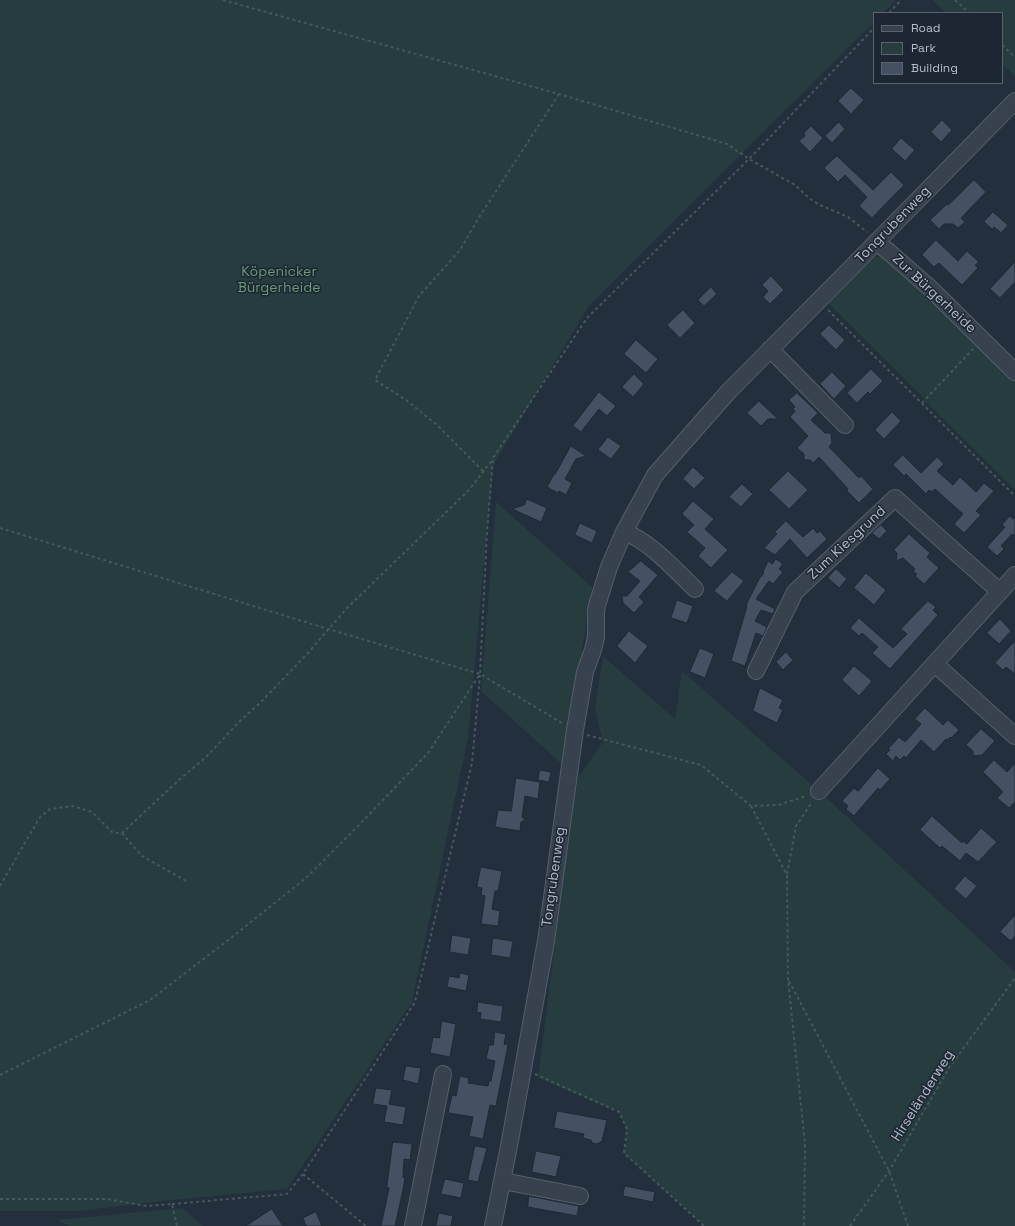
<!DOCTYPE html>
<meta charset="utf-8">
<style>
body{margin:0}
#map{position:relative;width:1015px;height:1226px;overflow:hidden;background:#242f3e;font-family:"Space Grotesk",sans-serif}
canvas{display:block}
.legend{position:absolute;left:873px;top:12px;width:130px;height:72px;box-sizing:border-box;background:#1d2633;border:1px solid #59626f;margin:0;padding:5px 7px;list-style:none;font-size:12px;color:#b4bcc9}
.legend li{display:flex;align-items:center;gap:8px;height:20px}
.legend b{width:20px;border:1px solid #59626f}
</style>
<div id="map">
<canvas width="1015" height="1226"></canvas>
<ul class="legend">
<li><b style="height:5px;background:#38414e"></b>Road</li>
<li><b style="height:11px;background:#263c3f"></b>Park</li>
<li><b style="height:11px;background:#455162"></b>Building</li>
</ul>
</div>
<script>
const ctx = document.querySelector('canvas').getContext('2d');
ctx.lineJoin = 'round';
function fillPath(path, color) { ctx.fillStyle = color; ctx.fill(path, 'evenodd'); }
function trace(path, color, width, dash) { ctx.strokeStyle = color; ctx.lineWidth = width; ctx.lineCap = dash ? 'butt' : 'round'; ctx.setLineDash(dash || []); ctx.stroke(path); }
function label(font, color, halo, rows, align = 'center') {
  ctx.font = font + ' "Space Grotesk",sans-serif'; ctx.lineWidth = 3; ctx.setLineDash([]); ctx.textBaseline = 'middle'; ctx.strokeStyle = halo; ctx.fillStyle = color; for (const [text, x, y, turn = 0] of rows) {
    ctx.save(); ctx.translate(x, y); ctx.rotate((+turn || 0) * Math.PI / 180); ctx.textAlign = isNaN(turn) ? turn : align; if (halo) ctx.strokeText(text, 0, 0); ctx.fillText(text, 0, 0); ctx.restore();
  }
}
const green = new Path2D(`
 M0 0H896L883 13H874V22L588 307 493 466 468 737 412 1002 287 1189 172 1200 79 1211H0Z
 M932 0H1015V76L1002 64V13H946Z
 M871 257H882L928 296 1015 381V490L926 402 923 397 823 298Z
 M496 502 592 587 564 766 481 691Z
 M603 656 675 719 682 671 819 791 1015 972V1226H704L624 1153 627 1129 619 1112 538 1078 564 870 578 778 603 742 595 708Z
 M183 1208 203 1226H69L56 1220Z`);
const building = new Path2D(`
 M851 88 864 100 851 114 838 101Z
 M942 120 952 130 941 142 931 132Z
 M839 122 845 129 832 143 825 136Z
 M811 126 823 138 810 152 799 141 805 136 804 133Z
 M901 138 915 150 905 161 892 149Z
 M837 156 873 190 891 172 904 185 872 218 859 206 867 197 845 175 838 182 824 168Z
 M974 180 986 192 961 218 965 222 958 228 953 224H944L939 229 930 220 947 204 948 205Z
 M993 212 1008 225 1001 233 994 227 992 229 984 222Z
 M936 240 958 261 967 251 979 262 975 265 978 268 962 285 939 263 934 267 922 255Z
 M1015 262V282L1000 298 990 289Z
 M771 276 784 290 770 304 763 297 768 291 762 285Z
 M711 287 717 294 704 306 698 300Z
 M683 310 695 323 680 338 667 325Z
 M829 325 845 340 836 350 820 334Z
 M636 340 658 359 646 373 624 354Z
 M871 369 883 381 870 394 868 392 857 403 847 393Z
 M832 372 846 386 834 399 820 384Z
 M634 374 644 384 633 397 622 387Z
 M599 392 616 406 607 416 599 409 581 432 573 426Z
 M797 393 818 413 811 420 825 433H831L832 443 829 447 859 478 861 476 873 489 859 503 847 491 848 489 819 457 813 463 810 460H804V454L797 448 808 436 790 417 795 411 793 409 795 407 789 400Z
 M759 401 778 419H768L761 426 747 413Z
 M892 412 901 421 884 439 875 430Z
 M608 437 621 446 611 459 598 450Z
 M571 446 586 456 576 459 565 479 572 483 566 495 559 491 558 493 547 487 554 474H555Z
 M903 455 921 473 937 457 944 464 937 471 953 485 960 477 976 492 984 483 994 491 976 511 981 515 964 533 954 524 963 514 935 489 932 492 929 490 926 494 906 474 904 476 893 465Z
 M693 467 705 478 694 489 683 479Z
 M788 471 808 490 789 509 769 490Z
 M742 484 753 494 741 507 729 497Z
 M527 499 547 508 541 522 512 509 524 505Z
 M693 501 714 519 705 529 728 550 711 568 698 556 705 548 687 532 694 525 682 514Z
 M1010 516 1013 519 1015 517V536L1012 534 1001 546 1004 549 997 556 987 547 1005 527 1002 525Z
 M786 521 803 537 813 528 817 533 820 531 827 539 807 558 790 539 775 555 764 548 777 534 775 532Z
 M580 523 597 531 592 543 575 535Z
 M881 525 887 531 879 539 872 533Z
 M909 534 930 553 927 557 939 568 924 584 915 576 917 574 913 571 915 569 903 558 896 561 897 553 894 550Z
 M776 559 783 564 779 569 783 572 773 584 769 581 756 599 775 609 773 614 761 610 755 621 767 627 763 636 756 633 745 666 731 661 747 606 746 605 759 579 764 573 763 572 768 561 772 564Z
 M641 561 658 575 639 597 644 602 634 613 623 603 622 596H627L640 581 628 572Z
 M836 569 847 579 839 588 828 578Z
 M732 572 744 581 727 601 714 591Z
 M866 573 886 590 874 605 854 588Z
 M677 600 693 606 687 623 671 618Z
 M928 601 936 607 933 610 938 615 890 669 872 653 878 647 862 633 859 636 850 628 859 618 893 648 907 634 901 629Z
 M1000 619 1011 631 999 644 987 633Z
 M629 631 648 646 635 663 617 646Z
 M1015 641V674L1006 667 1003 670 995 663Z
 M700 648 714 654 705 678 690 672Z
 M786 652 793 660 783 670 776 662Z
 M854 666 872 681 859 696 842 680Z
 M760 688 783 700 779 708 783 710 777 723 753 711Z
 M925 708 943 725 948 720 959 730 951 738 950 737 947 740 946 739 934 752 921 740 906 758 904 756 900 760 896 756 893 761 886 754 890 750 888 749 899 737 905 742 921 724 915 719Z
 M981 729 995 741 982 755 973 756V751L966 745Z
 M994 760 1007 772 1015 763V802L1009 808 997 798 1003 792 983 772Z
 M878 768 890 779 880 790 878 788 854 816 846 809 848 806 842 801 854 788 858 791Z
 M540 770 551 772 549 782 538 780Z
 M516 778 540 782 538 799 525 796 522 817 526 820 521 822 520 831 495 827 498 810 511 811Z
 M932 816 962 843 963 841 967 844 981 828 997 842 978 862 966 853 960 861 942 846 940 848 920 830Z
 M481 867 502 871 498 891H495L492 909 500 911 498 926 481 924 485 896 481 895 482 888 477 887Z
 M965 876 977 886 966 899 954 889Z
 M1015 915V936L1011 941 1000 932Z
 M452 935 471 938 468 955 450 952Z
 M493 938 513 941 510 958 491 955Z
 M460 973 469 975 466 991 447 987 449 976 459 978Z
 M478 1002 503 1006 501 1022 480 1019 481 1013 477 1012Z
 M442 1021 456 1024 450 1057 430 1053 433 1037 439 1038Z
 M495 1032 506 1034 504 1044 508 1045 496 1106 490 1105 483 1139 469 1136 473 1117 448 1113 452 1095 456 1096 460 1076 469 1078 468 1083 488 1086 489 1081H491L495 1061 486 1059 489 1045H493Z
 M406 1066 421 1068 418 1084 403 1080Z
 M376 1088 392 1090 389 1104 406 1107 403 1125 384 1122 387 1106 373 1104Z
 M557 1111 607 1120 602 1141 597 1144 592 1143 591 1140 583 1138 584 1134 554 1128Z
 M393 1142 412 1144 410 1160 404 1159 403 1177 405 1178 403 1190 395 1226H381L389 1188 387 1187Z
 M475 1146 487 1148 478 1182 468 1180Z
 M536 1151 561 1156 556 1177 532 1172Z
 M445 1179 464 1183 461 1198 441 1194Z
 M625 1186 655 1192 653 1202 623 1196Z
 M529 1196 579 1206 577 1216 528 1207Z
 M272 1209 283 1226H246Z
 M316 1212 322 1226H306L303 1218Z
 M439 1213 453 1216 451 1226H436Z`);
const path = new Path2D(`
 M223 0 559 94 727 144 749 159 795 185 810 199 820 205 848 217 867 232
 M955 0 969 13
 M889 13 901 0
 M1002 45 1015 57
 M828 310 1015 496
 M922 403 973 349
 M483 471 436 424 406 400 375 380 419 296 460 250 478 219 559 94
 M0 528 328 629 480 674 562 723
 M587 735 701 765 751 806 778 805 806 796
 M751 806 787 875 788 979 805 1144 804 1226
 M122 833 142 856 188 882
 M787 874 796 826 812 802
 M0 886 40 817 50 809 73 806 92 812 113 833H122L179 780 205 758 239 722 262 701 307 654 347 608 468 491 493 459
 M789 981 889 1171 908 1226
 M535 1074 619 1112 627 1129 624 1153 704 1226
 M0 1075 150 1000 227 941 306 878 359 825 428 753 480 674 487 532 493 458 587 318 749 159 874 28
 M303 1174 366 1226
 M0 1199H106L147 1206 172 1204 177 1226
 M172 1204 287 1194 303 1174 415 1002 472 763 480 675
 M850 1226 889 1171 949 1068 1015 978`);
const minor = new Path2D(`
 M876 242 889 252 930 288 1015 372
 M770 349 845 425
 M624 532C650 541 675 570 695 589
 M935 664 1015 736
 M756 671 795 592 895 498 1000 592
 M819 791 1015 575
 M503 1181 580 1196
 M413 1226 443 1074
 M493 1226 509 1146 546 941 575 730 585 672 593 650 596 637V610L598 602 609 567 624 532 655 475 729 391 842 277 1015 101`);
const streetNames = [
 ["Tongrubenweg",893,225,-46],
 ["Zur Bürgerheide",934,294,43],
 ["Zum Kiesgrund",847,543,-43],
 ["Tongrubenweg",554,877,-82],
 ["Hirseländerweg",923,1096,-58]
];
const parkNames = [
 ["Köpenicker",279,272],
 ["Bürgerheide",279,288]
];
fillPath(green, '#263c3f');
fillPath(building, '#455162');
trace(building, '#1f2835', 1);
trace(minor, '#565f6c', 18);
trace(path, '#44595c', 2, [3, 3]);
trace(minor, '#38414e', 16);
label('14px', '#b4bcc9', '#1d2633', streetNames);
label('14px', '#6b9a76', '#1d2633', parkNames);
</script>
